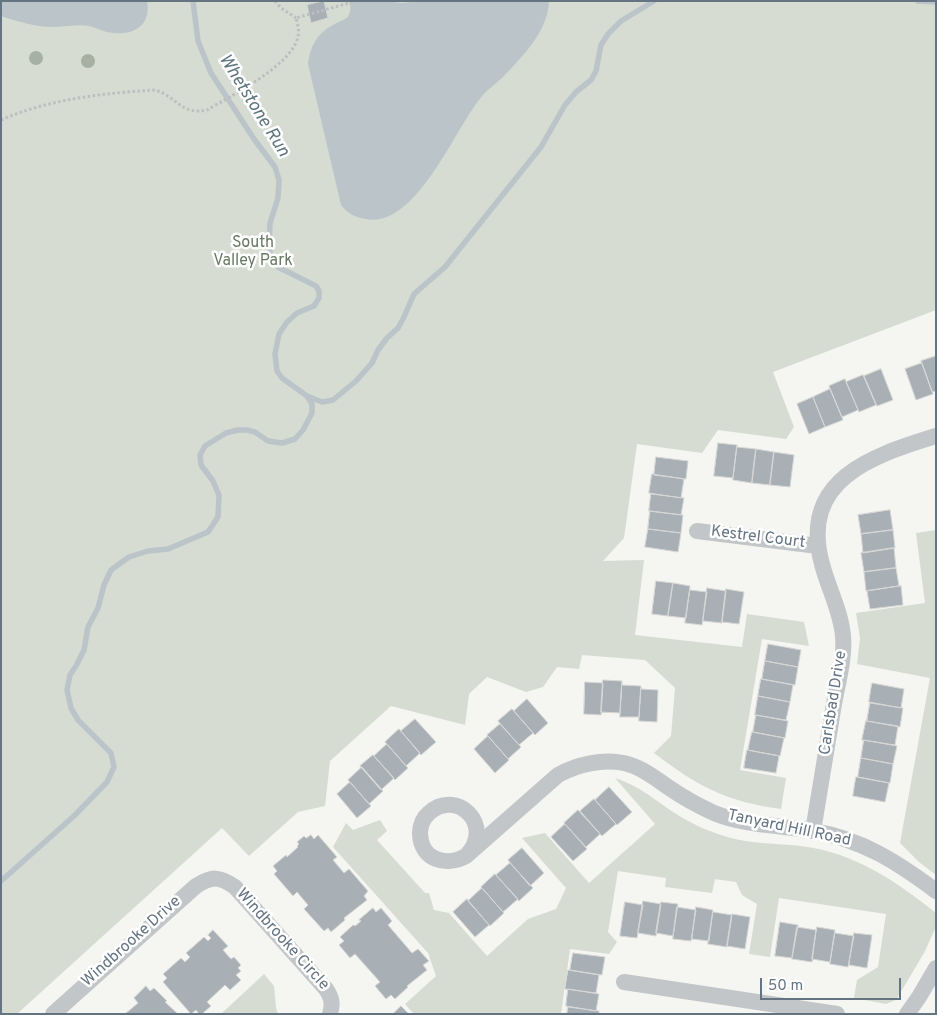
<!DOCTYPE html>
<style>
body{margin:0}
#map{position:relative;width:937px;height:1015px;overflow:hidden;background:#f5f5f1;font-family:Overpass,sans-serif}
canvas{display:block}
.frame{position:absolute;inset:0;border:2px solid #647482;pointer-events:none}
.scale{position:absolute;left:760px;top:978px;width:141px;height:22px;box-sizing:border-box;border:2px solid #647482;border-top:0;padding-left:6px;font-size:15px;line-height:18px;white-space:nowrap;color:#647482;-webkit-text-stroke:4px #fff;paint-order:stroke}
</style>
<div id="map">
<canvas width="937" height="1015"></canvas>
<div class="frame"></div>
<div class="scale">50 m</div>
</div>
<script>
const ctx = document.querySelector('canvas').getContext('2d');
ctx.lineJoin = 'round';
function fillPath(path, color) { ctx.fillStyle = color; ctx.fill(path, 'evenodd'); }
function trace(path, color, width, dash) { ctx.strokeStyle = color; ctx.lineWidth = width; ctx.lineCap = dash ? 'butt' : 'round'; ctx.setLineDash(dash || []); ctx.stroke(path); }
function label(font, color, halo, rows, align = 'center') {
  ctx.font = font + ' Overpass,sans-serif'; ctx.lineWidth = 5; ctx.setLineDash([]); ctx.textBaseline = 'middle'; ctx.strokeStyle = halo; ctx.fillStyle = color; for (const [text, x, y, turn = 0] of rows) {
    ctx.save(); ctx.translate(x, y); ctx.rotate((+turn || 0) * Math.PI / 180); ctx.textAlign = isNaN(turn) ? turn : align; if (halo) ctx.strokeText(text, 0, 0); ctx.fillText(text, 0, 0); ctx.restore();
  }
}
const green = new Path2D(`
 M1 1H936V310L773 372 794 427 786 439 718 430 702 453 637 444 624 538 603 561 644 560 635 635 742 647 747 614 804 622 809 646 762 639 740 770 786 778 781 809C727 802 697 786 654 753L671 736 675 688 645 660 582 655 579 669 557 667 543 687 526 692 487 677 469 694 465 725 391 706 330 761 325 806 298 812 249 856 222 828 17 1014H1Z
 M936 530V875L919 862 900 843 930 678 857 664 860 638 856 613 925 603 916 533Z
 M615 778C644 787 663 808 690 822 699 827 709 831 718 834 745 844 773 843 801 846 853 852 896 881 936 913V927L924 953 896 1000 886 1004 854 998 857 980 878 967 886 914 779 898 770 957 749 954 757 904 742 895 736 882 715 879 712 893 665 887 666 878 618 871 608 932 617 942 609 954 570 949 561 1014H414L405 1004 436 976 428 953 333 847 346 823 353 830 380 820 387 831 377 840 425 893H429L434 910 449 913 487 956 528 919 556 909 566 888 522 838 545 833 589 883 655 824Z
 M264 974 274 986 276 1008 278 1014H221Z`);
const water = new Path2D(`
 M1 1H147C152 28 130 37 107 32 101 31 95 27 89 26 78 24 65 27 54 27 36 27 19 22 1 16Z
 M349 1H386L402 3 422 1H549C548 31 523 56 503 77 497 83 489 88 483 95 456 125 417 229 366 219 355 217 348 214 341 205L308 64C310 47 317 33 333 25 337 22 345 20 348 17 351 12 351 6 349 1Z`);
const stream = new Path2D(`
 M918 1 936 2
 M307 396 322 402 333 400 356 381 372 363 378 350 387 338 398 328 403 319 414 294 445 267 541 147 565 105 576 92 591 80 596 71 601 45 608 34 621 21 654 1
 M1 881 74 816 107 782 114 767 111 753 78 720 71 708 67 690 70 675 76 666 84 650 88 627 98 608 104 585 111 570 129 557 148 551 168 549 208 532 218 517 219 495 213 481 201 465 200 455 205 446 226 433 238 430H247L255 432 268 441 282 443 295 439 303 430 312 413V404L307 396 282 378 277 371 275 354 279 334 287 322 297 313 314 306 319 298V291L316 286 278 267 272 258 269 249 270 223 278 198 279 180 275 167 254 139 211 73 198 41 193 1`);
const building = new Path2D(`
 M324 1 328 18 311 23 307 5Z
 M936 356V391L932 392 921 361Z
 M922 363 933 394 916 400 905 369Z
 M881 369 893 400 877 406 864 376Z
 M863 375 876 405 859 412 846 382Z
 M845 379 858 410 842 417 829 386Z
 M830 389 843 420 825 427 813 397Z
 M813 397 825 427 809 434 797 404Z
 M718 443 737 445 733 478 714 476Z
 M737 447 756 449 752 483 733 480Z
 M756 449 774 452 770 485 752 483Z
 M774 452 794 455 790 487 770 485Z
 M656 457 688 461 686 479 654 475Z
 M652 474 684 479 681 498 649 493Z
 M651 494 684 498 681 515 649 511Z
 M890 510 893 530 861 534 858 515Z
 M650 511 683 515 681 533 648 529Z
 M648 529 681 533 678 552 645 547Z
 M893 530 895 548 863 553 861 534Z
 M894 548 896 568 864 572 861 553Z
 M896 568 899 586 866 591 864 572Z
 M656 581 673 583 668 616 652 614Z
 M673 583 690 586 686 618 668 616Z
 M901 586 903 605 870 609 867 591Z
 M707 588 726 591 722 623 703 621Z
 M726 589 744 592 739 624 722 622Z
 M690 590 707 592 702 625 685 623Z
 M768 644 801 650 798 667 765 661Z
 M765 661 798 667 795 685 762 679Z
 M761 679 793 685 790 702 758 696Z
 M603 680 622 681 620 713 601 712Z
 M585 682 603 683 601 715 584 714Z
 M872 683 904 689 901 708 869 702Z
 M622 685 641 686 639 717H620Z
 M641 689 658 690 657 722 639 721Z
 M758 696 790 702 786 720 755 715Z
 M527 699 548 723 535 735 514 711Z
 M870 703 903 708 900 727 867 721Z
 M512 709 533 733 519 745 498 721Z
 M756 715 788 721 785 738 753 732Z
 M415 719 436 742 421 755 401 731Z
 M866 721 898 726 895 745 862 740Z
 M500 724 521 747 508 759 487 735Z
 M399 729 420 753 406 766 385 742Z
 M752 732 784 738 780 756 748 750Z
 M488 736 509 760 495 773 474 749Z
 M864 740 897 746 893 764 861 758Z
 M387 744 408 768 395 780 374 756Z
 M747 750 779 756 776 773 744 768Z
 M373 755 394 778 381 790 360 766Z
 M861 758 893 764 890 783 858 777Z
 M362 767 383 791 369 804 348 780Z
 M856 777 889 783 885 802 853 796Z
 M350 782 371 806 357 818 337 794Z
 M609 787 632 812 617 825 595 800Z
 M594 799 616 824 602 836 580 811Z
 M578 810 600 834 586 847 564 823Z
 M565 824 587 849 573 861 551 837Z
 M311 835 314 839 318 835 337 857 333 860 344 873 349 869 368 891 364 896 367 900 344 918 345 920 331 932 328 928 324 931 304 909 308 905 297 892 293 896 274 874 277 871 273 866 286 855 287 857 298 847 297 846 299 844 297 842 304 836 306 838Z
 M522 848 544 873 530 886 508 860Z
 M510 863 533 888 519 901 496 875Z
 M495 874 518 899 503 912 481 887Z
 M482 888 504 913 490 926 468 901Z
 M467 899 489 925 475 937 453 912Z
 M643 901 661 904 656 936 638 933Z
 M625 902 643 905 637 938 620 936Z
 M661 902 678 904 673 936 656 933Z
 M677 907 696 910 691 941 673 939Z
 M696 907 713 910 709 941 692 939Z
 M373 908 376 912 381 908 392 921 388 925 412 953 418 949 429 961 423 965 427 970 407 986 408 987 395 999 391 995 386 999 375 986 380 982 355 954 350 958 339 945 344 941 340 937 353 925 355 926 361 921 359 920Z
 M713 912 732 915 727 947 708 944Z
 M732 914 750 917 745 949 727 946Z
 M780 922 798 925 792 958 775 956Z
 M797 927 816 930 812 962 792 959Z
 M817 927 835 930 830 962 812 959Z
 M213 930 228 946 223 950 231 959 234 957 241 965 238 968 241 971 236 975 241 980 230 990 225 985 207 1002 211 1006 202 1014H199L196 1010 191 1014 163 982 167 978 163 974 181 958 185 962 190 957 186 953 204 937 208 941 211 938 208 935Z
 M835 933 854 936 848 967 830 964Z
 M854 933 872 935 867 968 849 965Z
 M573 953 605 957 602 975 570 970Z
 M568 970 599 975 596 993 565 989Z
 M146 986 150 991 154 988 167 1001 165 1002 178 1014H125L138 1003 134 998Z
 M568 989 599 994 596 1011 566 1006Z
 M401 1006 409 1014H393Z
 M568 1007 599 1011V1014H567Z`);
const path = new Path2D(`
 M275 1 281 8 296 18
 M1 120C49 99 104 93 155 90 176 96 182 116 207 110 231 96 288 67 297 40 300 32 298 26 296 18L356 1`);
const street = new Path2D(`
 M697 531 818 546
 M813 831C820 789 827 746 834 704 838 682 845 658 843 636 841 611 828 588 822 564 799 480 871 456 936 436
 M466 856C496 825 456 788 429 813 423 818 420 826 420 834 421 860 446 867 466 856L558 775C578 764 602 759 624 763 642 767 656 779 671 789 684 798 699 806 714 813 746 826 780 825 814 831 863 840 897 862 936 891
 M624 982 837 1014
 M53 1014 196 886C212 876 219 876 235 887L326 989C332 998 333 1004 330 1014
 M907 1014 919 997 936 968`);
const trees = [
 [36,58],
 [88,61]
];
const parkNames = [
 ["South",253,244],
 ["Valley Park",253,262]
];
const streetNames = [
 ["Kestrel Court",758,538,7],
 ["Carlsbad Drive",834,703,-81],
 ["Tanyard Hill Road",789,829,12],
 ["Windbrooke Circle",282,940,48],
 ["Windbrooke Drive",132,942,-42]
];
const waterNames = [
 ["Whetstone Run",253,106,58]
];
fillPath(green, '#d6dcd2');
fillPath(water, '#bac4c9');
trace(stream, '#bac4c9', 5.5);
fillPath(building, '#a8b0b6');
trace(building, '#d6d6d4', 1);
trace(path, '#bcbec0', 3, [2.5, 2.5]);
trace(street, '#c2c6c9', 16);
ctx.fillStyle = '#a7b1a3';
for (const [x, y] of trees) { ctx.beginPath(); ctx.arc(x, y, 7, 0, 2 * Math.PI); ctx.fill(); }
label('16px', '#677963', '#fff', parkNames);
label('16px', '#647482', '#fff', streetNames);
label('italic 18px', '#5f767f', '#fff', waterNames);
</script>
